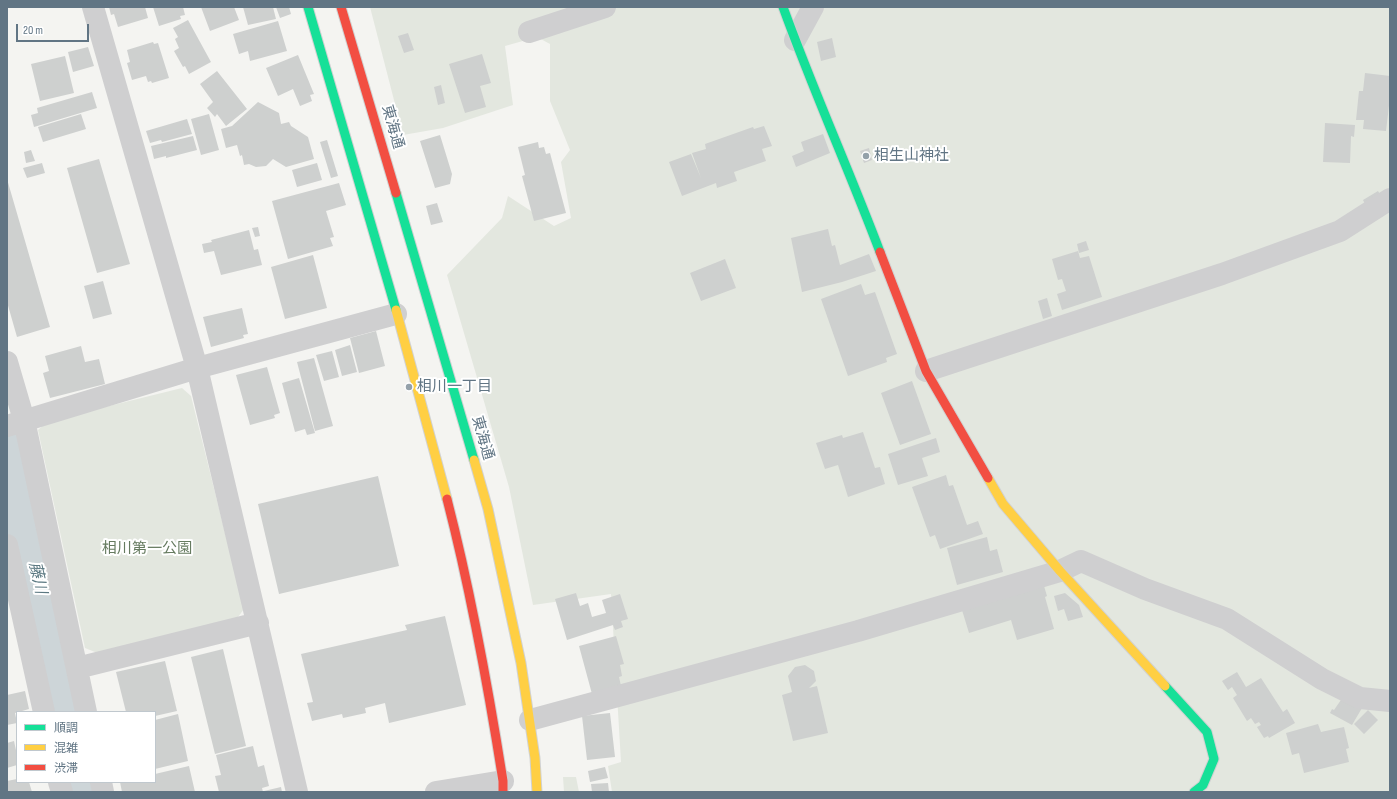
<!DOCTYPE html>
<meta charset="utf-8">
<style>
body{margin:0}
#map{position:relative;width:1397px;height:799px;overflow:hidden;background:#f4f4f1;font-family:"Sofia Sans Condensed","Noto Sans JP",sans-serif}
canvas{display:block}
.frame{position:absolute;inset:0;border:8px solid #617584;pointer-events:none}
.legend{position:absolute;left:16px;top:711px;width:140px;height:72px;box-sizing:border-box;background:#fff;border:1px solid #c0c8ce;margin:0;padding:5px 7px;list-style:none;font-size:12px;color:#617584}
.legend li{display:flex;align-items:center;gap:8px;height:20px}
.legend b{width:20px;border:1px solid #c0c8ce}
.scale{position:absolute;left:16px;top:24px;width:73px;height:18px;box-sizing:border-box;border:2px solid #617584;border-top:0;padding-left:5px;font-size:12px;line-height:14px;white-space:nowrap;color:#617584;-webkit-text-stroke:3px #fff;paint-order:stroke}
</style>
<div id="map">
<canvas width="1397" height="799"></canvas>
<div class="frame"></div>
<ul class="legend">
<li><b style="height:5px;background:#16e098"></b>順調</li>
<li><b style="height:5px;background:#ffcf43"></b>混雑</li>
<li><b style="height:5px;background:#f24e42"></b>渋滞</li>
</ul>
<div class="scale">20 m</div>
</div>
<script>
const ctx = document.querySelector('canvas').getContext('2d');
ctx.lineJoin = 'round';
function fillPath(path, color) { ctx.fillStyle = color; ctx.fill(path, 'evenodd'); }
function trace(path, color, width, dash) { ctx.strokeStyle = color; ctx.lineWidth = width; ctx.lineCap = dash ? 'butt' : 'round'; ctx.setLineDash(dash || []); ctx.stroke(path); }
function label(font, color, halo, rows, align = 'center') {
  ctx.font = font + ' "Sofia Sans Condensed","Noto Sans JP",sans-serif'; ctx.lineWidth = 4; ctx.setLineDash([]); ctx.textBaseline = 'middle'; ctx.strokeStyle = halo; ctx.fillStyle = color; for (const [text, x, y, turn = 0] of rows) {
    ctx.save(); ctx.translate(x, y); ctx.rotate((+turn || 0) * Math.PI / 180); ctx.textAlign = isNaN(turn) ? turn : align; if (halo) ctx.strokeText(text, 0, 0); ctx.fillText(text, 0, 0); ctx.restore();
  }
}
const green = new Path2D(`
 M370 7H1390V792H612L608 766 621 762 611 594 533 605 509 487 447 275 502 218 508 196 554 226 571 218 561 162 570 150 550 101V44L537 37 505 46 513 105 443 128 403 135Z
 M182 388 191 396 244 609 235 621 100 654 85 648 38 430 48 421Z
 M563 777H576L579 792H564Z`);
const river = new Path2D(`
 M7 445 67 712
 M83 782 85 792`);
const building = new Path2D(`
 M109 7H145L148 18 118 27 114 14 111 15Z
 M153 7H183L185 15 180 16 181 19 159 26Z
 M201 7H234L239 20 210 31Z
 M243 7H273L276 19 248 25Z
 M276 7H289L291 14 280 18Z
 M188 20 211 62 189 74 185 66 183 67 174 51 179 48 175 39 178 37 173 28Z
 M278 21 287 51 250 61 248 51 239 54 233 34Z
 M408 33 414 50 404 53 398 36Z
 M832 38 836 57 821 61 817 42Z
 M153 42 154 44 158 43 169 78 152 83 151 81 148 82 146 76 132 80 127 63 130 62 127 50Z
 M88 47 94 66 73 72 68 52Z
 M482 54 491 83 480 86 486 107 465 113 449 64Z
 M298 55 314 94 310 95 312 101 300 106 293 89 278 96 266 68Z
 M65 56 74 93 40 101 31 64Z
 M217 71 247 109 226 126 217 114 215 117 207 108 213 102 200 84Z
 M1365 73 1390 76V97L1386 131 1363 129 1364 120H1356L1359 91H1363Z
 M441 85 445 103 438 105 434 87Z
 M92 92 97 108 34 127 31 115 38 113 37 108Z
 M258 102 279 113 281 124 289 122 291 126 308 137 314 159 286 167 273 159 266 166 256 167 249 164 244 165 242 155 240 156 237 145 226 148 221 129 232 126Z
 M81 114 86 129 43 142 38 127Z
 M209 114 219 150 201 155 191 119Z
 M187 119 192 134 162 142 161 140 150 143 146 131Z
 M1325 123 1355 125 1354 137 1351 136 1350 163 1323 162Z
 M764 126 772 146 762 149 766 161 734 172 737 181 717 188 716 183 682 196 669 162 691 154 701 178 692 153 706 149 705 144 753 127 754 129Z
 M823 134 830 153 796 167 792 156 804 151 801 142Z
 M440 135 452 174 450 184 435 188 420 141Z
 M193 136 197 150 166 158V156L154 159 151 146Z
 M327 140 338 176 331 178 320 142Z
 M538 142 539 148 544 147 546 154 550 153 566 213 534 221 522 176 525 175 518 147Z
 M869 148 872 160 864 163 860 151Z
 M31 150 35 161 26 163 24 152Z
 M99 159 130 264 97 273 67 168Z
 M42 163 45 173 27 178 23 168Z
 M317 163 322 180 297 187 292 170Z
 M7 179 50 327 17 337 7 302Z
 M339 183 346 205 326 211 334 237 330 238 333 246 288 259 272 201Z
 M1378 191 1382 198 1366 206 1363 200Z
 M437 203 443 222 431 225 426 206Z
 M258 227 260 236 255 237 252 228Z
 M828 229 832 246 835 245 840 265 869 254 876 271 842 282 802 292 791 238Z
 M249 230 254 250 258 249 262 265 221 275 214 251 204 253 202 244 212 242 211 240Z
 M1086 241 1089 250 1079 253 1077 244Z
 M1078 251 1080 258 1089 256 1102 297 1062 310 1057 294 1066 291 1062 279 1058 280 1052 259Z
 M313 255 327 308 285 319 271 267Z
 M725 259 736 288 701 301 690 273Z
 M103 281 112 314 93 319 84 286Z
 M861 284 865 295 875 292 897 354 886 358 887 362 848 376 821 299Z
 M1047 298 1052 316 1043 319 1038 301Z
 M242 308 248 334 243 335 244 338 211 347 203 317Z
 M376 331 385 366 359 373 350 338Z
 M350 345 357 372 342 376 335 350Z
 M81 346 85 362 99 359 105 384 50 398 43 373 49 371 45 356Z
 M332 351 339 377 324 381 316 355Z
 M314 358 333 426 315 431 297 362Z
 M267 367 280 413 274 415 275 418 250 425 236 375Z
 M299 378 315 433 307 435 305 429 295 432 282 383Z
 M912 381 931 434 900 445 881 393Z
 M863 432 875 468 880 467 885 484 848 497 838 465 825 469 816 443 842 435 843 438Z
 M936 438 940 452 922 458 928 476 898 485 888 454Z
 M946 475 949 486 953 485 967 525 978 521 983 534 940 549 935 535 930 537 912 487Z
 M378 476 399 566 279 594 258 504Z
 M987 537 990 551 997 549 1003 572 957 585 947 548Z
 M1044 586 1047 596 1045 597 1054 629 1017 640 1011 620 969 633 962 610Z
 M576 593 580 606 588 603 592 617 606 613 602 600 620 594 628 619 621 621 623 627 615 630 613 625 567 640 555 599Z
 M1065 593 1079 605 1083 617 1068 621 1064 609 1058 611 1054 596Z
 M445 616 466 705 389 723 385 703 365 708 366 713 343 718 342 714 312 721 307 703 313 702 301 654 407 630 405 625Z
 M616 636 624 664 620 665 622 676 619 677 621 686 592 694 579 646Z
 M223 649 246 746 215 754 191 657Z
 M165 661 177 711 155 716V712H126L116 672Z
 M805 665 814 671 816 681 809 688 817 686 828 733 793 741 782 695 792 692 788 676 795 667Z
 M1237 672 1246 687 1261 678 1283 712 1287 709 1295 723 1269 738 1268 736 1264 738 1257 727 1261 725 1259 722 1255 724 1251 718 1247 721 1233 698 1237 695 1232 687 1228 690 1222 681Z
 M25 691 29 709 15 713 17 723 7 725V695Z
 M1343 697 1362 708 1352 725 1330 713 1332 709 1334 710Z
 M1368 710 1378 720 1364 734 1354 724Z
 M610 713 615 757 587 760 582 716Z
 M178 714 188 761 155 769V720Z
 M1318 724 1321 732 1344 727 1349 748 1346 749 1349 762 1304 773 1299 753 1292 755 1286 733Z
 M14 741 17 755V765L7 768V743Z
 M253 746 258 767 264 765 269 786 262 788 263 792H219L215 776 221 775 216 755Z
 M189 766 195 792H122L120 782H155V774Z
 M605 767 608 778 590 782 588 771Z
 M17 779V782H29L32 792H7V781Z
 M608 783 609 792H592L591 784Z
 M281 787 282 792H265L264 791Z`);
const street = new Path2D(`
 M93 7 197 368 297 792
 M529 32 605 7
 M795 40 813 7
 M7 362 24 420 86 712
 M926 371 1222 274 1340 231 1390 199
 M7 426 197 368 396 314
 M7 545 44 712
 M77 668 258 623
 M530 720 858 631 1060 571 1081 561 1145 589 1227 619 1322 679 1360 698 1390 701
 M59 782 62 792
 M101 782 103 792
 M436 792 503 781`);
const fast = new Path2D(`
 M308 7 396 310
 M783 7C813 90 849 170 880 252
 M396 193 474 460
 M1165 686 1207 732 1214 759 1203 785 1194 792`);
const slow = new Path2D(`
 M396 310 447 499
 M474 460 488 509 521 663 535 758 537 792
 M988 478 1003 504 1060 571 1165 686`);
const jam = new Path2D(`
 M341 7 396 193
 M880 252 926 371 988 478
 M447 499C471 592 488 686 503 781V792`);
const markers = [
 [866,156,4,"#94a1aa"],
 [409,387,4,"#94a1aa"]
];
const streetNames = [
 ["東海通",392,127,74],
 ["東海通",482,438,74]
];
const poiNames = [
 ["相生山神社",874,156],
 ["相川一丁目",417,387]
];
const parkNames = [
 ["相川第一公園",147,549]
];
const waterNames = [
 ["藤川",37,578,77]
];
fillPath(green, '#e3e7df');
trace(river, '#cdd5d8', 44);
fillPath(building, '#ced0cf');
trace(fast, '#d1d2d2', 11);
trace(slow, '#d1d2d2', 11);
trace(jam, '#d1d2d2', 11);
trace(street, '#cfcfd0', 22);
trace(fast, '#16e098', 9);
trace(slow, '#ffcf43', 9);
trace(jam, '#f24e42', 9);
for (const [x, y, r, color] of markers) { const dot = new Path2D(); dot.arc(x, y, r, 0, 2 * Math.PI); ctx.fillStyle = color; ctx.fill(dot); trace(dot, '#fff', 1.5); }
label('15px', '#617584', '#fff', streetNames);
label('15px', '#617584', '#fff', poiNames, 'left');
label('15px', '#667b60', '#fff', parkNames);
label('italic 16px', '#5c7982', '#fff', waterNames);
</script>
